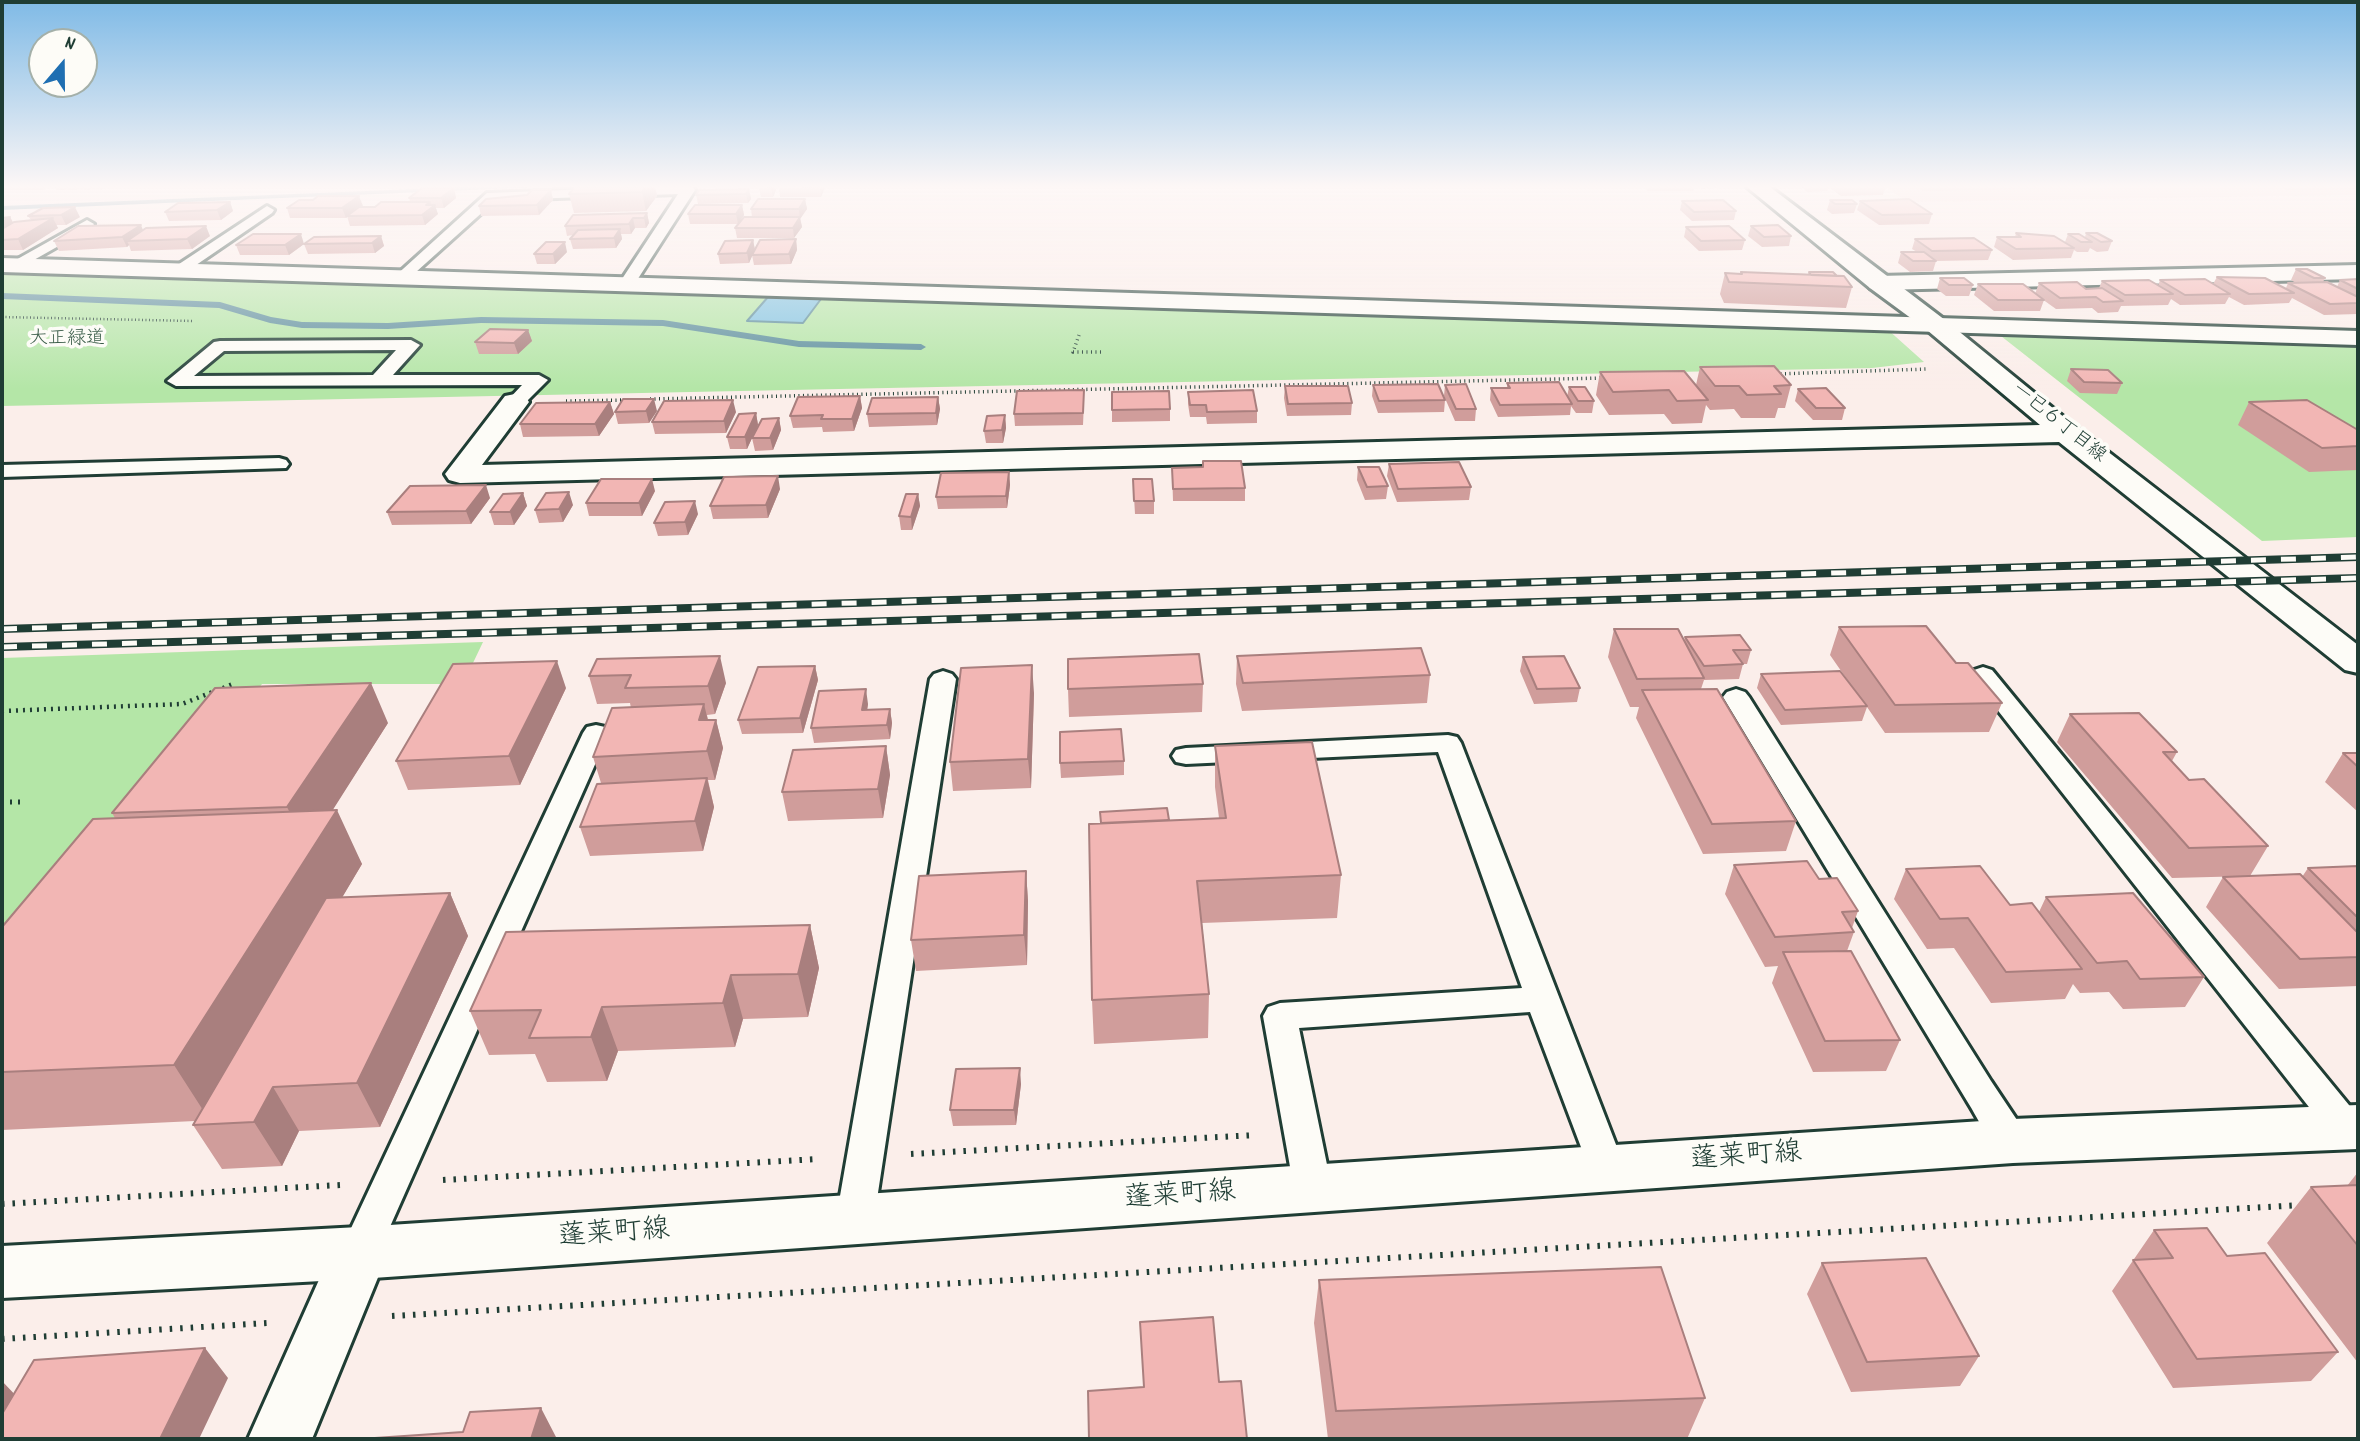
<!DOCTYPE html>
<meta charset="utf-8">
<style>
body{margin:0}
#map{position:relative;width:2360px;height:1441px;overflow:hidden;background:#fbeeea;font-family:Dekko,sans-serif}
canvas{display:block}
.frame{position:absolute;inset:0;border:4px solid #1f3d34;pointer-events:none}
.north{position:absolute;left:28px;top:28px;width:70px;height:70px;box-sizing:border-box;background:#fdfcf7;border:2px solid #a4b0a9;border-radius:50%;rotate:20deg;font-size:19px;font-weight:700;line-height:28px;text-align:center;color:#1f3d34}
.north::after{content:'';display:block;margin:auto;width:24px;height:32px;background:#1f6fb2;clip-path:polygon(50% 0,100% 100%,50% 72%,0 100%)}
</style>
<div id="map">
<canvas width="2360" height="1441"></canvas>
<div class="frame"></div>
<div class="north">N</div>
</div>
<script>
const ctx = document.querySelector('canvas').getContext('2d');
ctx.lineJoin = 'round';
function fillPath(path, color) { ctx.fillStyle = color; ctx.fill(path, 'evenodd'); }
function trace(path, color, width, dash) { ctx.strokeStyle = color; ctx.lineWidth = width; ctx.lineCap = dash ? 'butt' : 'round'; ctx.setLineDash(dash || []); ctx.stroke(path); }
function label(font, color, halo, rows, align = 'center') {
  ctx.font = font + ' Dekko,"Klee One",sans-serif'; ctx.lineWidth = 7; ctx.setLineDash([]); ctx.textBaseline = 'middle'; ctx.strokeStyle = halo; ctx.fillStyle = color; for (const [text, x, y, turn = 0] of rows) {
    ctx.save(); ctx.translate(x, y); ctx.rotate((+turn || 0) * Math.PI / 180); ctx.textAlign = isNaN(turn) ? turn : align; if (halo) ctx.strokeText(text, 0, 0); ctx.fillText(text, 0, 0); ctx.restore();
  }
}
const built = new Path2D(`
 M1886 187H2358V195L1907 202Z`);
const green = new Path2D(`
 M2 272 1134 308 1886 328 1924 362 1872 368 2 406Z
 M1992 329 2358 342V537L2262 541Z
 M483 642 463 684H262L15 991 2 992V658Z`);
const water = new Path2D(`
 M768 297 821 299 803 323 747 321Z`);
const stream = new Path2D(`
 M465 187H538L2 210V206Z
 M2 293 220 302 271 317 302 322 388 323 481 317 663 320 799 341 921 344 926 347 921 350 799 347 663 326 481 323 388 329 302 328 270 323 219 308 2 299Z`);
const pathFar4 = new Path2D(`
 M2 317 194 321`);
const pathFar3 = new Path2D(`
 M1079 335 1073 352H1104
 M1776 374 1928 369
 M650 399 1603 378
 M566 401 627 400`);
const pathFar2 = new Path2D(`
 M2 711 182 704 233 684`);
const pathFar1 = new Path2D(`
 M2 802H21`);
const path = new Path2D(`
 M911 1154 1256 1135
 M443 1180 819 1159
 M2 1204 340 1185
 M392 1316 2301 1205
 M2 1339 268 1323`);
const service = new Path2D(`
 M644 187H693L695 190 632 288H620L618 285 678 194 496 200 406 281 401 283 393 278 487 193Z
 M267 206 274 210 272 213 183 274H173L170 271 173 268Z
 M87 220 94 224 92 227 18 269 13 271 5 266Z
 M411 340 420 345 393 375H539L548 380 522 406 515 408 506 402 522 385 176 386 167 381 214 342 220 341ZM396 350 373 375 194 376 224 351Z
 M279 458 286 460 289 464 286 468 2 477V465Z
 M1983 667 1992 670 2358 1116V1139L2347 1143 2334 1139 1974 680 1970 675 1974 670Z
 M943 671 952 674 956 679 874 1219 869 1231 855 1236 841 1231 836 1219 930 679 934 674Z
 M1736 689 1745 692 1749 697 1991 1081 2031 1141 2026 1152C1995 1163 1982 1124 1967 1101L1723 697 1727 692Z
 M596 725 605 727 609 733 373 1265 359 1271 345 1265 339 1253 345 1241 583 733 587 727Z
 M1448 735 1457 737 1461 743 1625 1168 1619 1179 1606 1184 1593 1179 1530 1012 1299 1028 1332 1189 1326 1200 1313 1205 1300 1200 1294 1189 1263 1016 1268 1007 1280 1003 1522 988 1438 752 1186 764 1176 762 1172 756 1176 750 1186 748Z`);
const minor = new Path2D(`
 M2 258 2358 331V345L2 272Z
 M2358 265V279L1878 290 1870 288 1867 283 1870 278 1878 276Z
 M359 1227 379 1235 388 1253 312 1439H248L339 1235Z`);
const tertiary = new Path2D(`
 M1747 187H1770L1945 320 2076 427 2358 645V673L2345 670 2059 442 460 483 449 480 445 474 505 396 515 394 525 396 529 402 482 465 2040 425 1927 330 1870 288Z
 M2358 1105V1149L2013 1163 359 1279 2 1298V1246L359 1227 2013 1119Z`);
const rail = new Path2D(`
 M2 629 2358 557
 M2 647 2358 578`);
const wall = new Path2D(`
 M2 187H48L43 190H2Z
 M55 187H106L103 189 57 190Z
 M655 187 657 196 646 211 574 213 569 194Z
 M775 187 776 190 773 197H761L759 188Z
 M825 187 821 197H780L779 188Z
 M1644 187H1694L1693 191H1648Z
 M1700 187H1720V188L1701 189Z
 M1802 187H1828L1827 191 1807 192Z
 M1829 187H1885L1883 195 1841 196Z
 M1917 187H2109L1923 191Z
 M2281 187H2358V189L2287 190Z
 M454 188 456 198 444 208H435L438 214 425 225 350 226 347 216 346 218H290L287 208 363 206 361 207H375L410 202 409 198Z
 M749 189 751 199 748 203 698 204 696 195Z
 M551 190 553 200 539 215 481 216 479 206Z
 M805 199 807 209 800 219 802 227 794 238H737L735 228 752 217 751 209Z
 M1830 200 1857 204 1854 213 1832 214 1827 210Z
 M1682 201 1736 211 1734 220 1692 221 1680 210Z
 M1860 201 1932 214 1929 224 1879 225 1857 210Z
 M230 202 233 211 221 220 169 221 165 212Z
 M742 205 744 215 738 224H690L688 214Z
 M43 208 80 217 66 225H56L58 228 23 250H2V218L10 217 13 222 31 220 28 216Z
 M647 213 649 223 646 228H635L631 234H621L622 239 616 248 573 249 570 239 573 235 567 236 565 226Z
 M1751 226 1791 236 1789 246 1762 247 1748 236Z
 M1686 227 1745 240 1742 250 1699 251 1684 237Z
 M143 230 210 236 192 249 131 251 129 245 127 247 59 251 54 241Z
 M2016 233 2065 242 2068 234 2085 237 2086 233 2112 241 2108 251 2097 252 2090 248 2088 252H2077L2074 250 2071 258 2013 260 1994 247 1997 237H2015Z
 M381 236 384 246 375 253 308 254 304 244 289 255H240L236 245 304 243Z
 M796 239 797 250 791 264 754 265 752 255 749 263 720 264 718 254 753 240 755 250Z
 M1915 239 1992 250 1988 260 1936 261 1933 271 1910 272 1898 263 1901 252H1917L1912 249Z
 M567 252 555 264H537L534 254Z
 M2296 269 2325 278 2323 282 2337 287 2340 280 2358 279V314L2324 315 2292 298 2289 303 2244 305 2229 297 2225 304 2180 305 2171 299 2168 305 2121 306 2118 312 2098 313 2092 308 2056 309 2035 294 2039 283 2086 289 2099 288 2102 281 2158 286 2160 280 2213 284 2217 277 2286 288 2288 283H2296L2291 280Z
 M1741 272 1808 274 1809 272 1852 287 1846 308 1724 303 1720 294 1725 273 1740 274Z
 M1940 278 1973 285 1969 296H1946L1937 289Z
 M1978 284 2044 300 2040 311H1994L1974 295Z
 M528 330 532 341 518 354H479L475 342Z
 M1700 367 1791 385 1785 408H1778L1775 418H1741L1734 409 1710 410 1706 405 1702 423 1672 424 1664 414 1609 415 1596 395 1600 372 1696 385Z
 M2071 369 2122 383 2117 394 2080 393 2067 381Z
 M1507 383 1567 397 1569 387 1594 401 1592 413H1576L1571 406 1570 415 1498 417 1490 400 1491 388H1507Z
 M1373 385 1445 400 1444 412 1378 413 1372 396Z
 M1445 385 1476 409 1475 421H1455L1444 396Z
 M1285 386 1352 403 1351 415 1287 416 1284 398Z
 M1798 389 1845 408 1842 420H1813L1795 401Z
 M1112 392 1170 409V421L1112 422Z
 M1188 392 1257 411V423L1207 424 1206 417H1190L1188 404Z
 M860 396 862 408 854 431 823 432 822 427 793 428 790 416Z
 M938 397 940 409 937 425 869 427 867 414Z
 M610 402 614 414 599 436 523 437 520 424Z
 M1084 402 1083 425 1015 426 1014 414Z
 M2249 402 2358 430V470L2309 472 2238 425Z
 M657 411 649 423 618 424 615 412Z
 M736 412 726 433 655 434 652 422Z
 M756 413 758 425 747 449H730L727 437Z
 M1005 415 1006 428 1003 443H986L984 431Z
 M779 418 781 430 773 450 755 451 752 438Z
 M1203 461 1245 488V501H1173L1172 468 1203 467Z
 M1389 464 1471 487 1469 500 1397 502 1387 476Z
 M1358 467 1388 486 1386 499 1365 500 1357 480Z
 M1009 472 1010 485 1007 508 938 509 936 497Z
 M1133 479 1154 501V514H1135Z
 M780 489 768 518 713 519 710 506Z
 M655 491 642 516H589L586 503Z
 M523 493 527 506 514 525H494L490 512Z
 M918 494 920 506 912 530H901L899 516Z
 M490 498 471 524 392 525 387 512Z
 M573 505 563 522 539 523 535 510Z
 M698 514 688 535 658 536 654 523Z
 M1839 627 1956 663 2002 703 1989 732 1885 733 1867 707 1862 721 1781 725 1757 688 1761 674 1855 691 1830 655Z
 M1614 629 1684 641 1685 637 1751 650 1747 664H1743L1739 679 1704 680 1701 689 1796 821 1786 851 1703 854 1636 718 1639 707H1630L1608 657Z
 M1237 656 1430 675 1427 703 1242 711 1236 684Z
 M1523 657 1580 688 1577 702 1534 704 1520 671Z
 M597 659 726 683 715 714 707 715 708 720H716L723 748 715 780H708L714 807 703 851 590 856 580 827 601 783 593 757 631 708 630 703 597 704 589 676Z
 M815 666 818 680 803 733 742 734 738 720Z
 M1203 684 1202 712 1069 717 1068 689Z
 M566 688 520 785 408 790 396 761Z
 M1034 693 1031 788 953 791 950 762Z
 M868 704 867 710 890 709 892 723 890 739 814 743 811 728Z
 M2070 714 2177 752 2172 761 2189 780 2268 846 2250 876 2172 878 2057 742Z
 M388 723 332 810 362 864 342 897 450 893 468 936 380 1127 299 1131 282 1166 222 1169 193 1125 195 1121 2 1130V927L115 818 112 813Z
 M886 746 890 775 883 818 788 821 782 792Z
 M1215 746 1341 875 1337 918 1202 923 1209 994 1208 1038 1094 1044 1092 1000 1100 823V812L1169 820 1219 818 1215 787Z
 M2343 753H2358V812L2325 782Z
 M1124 761V775L1061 778 1060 763Z
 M1734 865 1819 879 1858 911 1852 928 1854 932 1847 951 1900 1040 1886 1071 1813 1072 1772 983 1778 966 1765 967 1725 894Z
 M2358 866V931H2357L2358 933V986L2279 989 2206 907 2223 877H2302L2308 868Z
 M1906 869 2010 905 2039 912 2046 897 2204 977 2185 1007 2123 1009 2109 992 2080 993 2073 984 2065 999 1991 1003 1954 948 1927 949 1894 899Z
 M1026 871 1028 901 1027 965 916 971 911 940Z
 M810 925 819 968 808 1017 743 1019 735 1047 618 1051 607 1081 547 1082 535 1054 489 1055 470 1011Z
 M1021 1084 1016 1125 953 1126 950 1110Z
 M2358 1172V1363L2267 1243 2311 1187 2347 1186Z
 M2154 1230 2227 1256 2338 1352 2311 1381 2173 1388 2112 1291Z
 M1822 1263 1979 1356 1960 1386 1851 1392 1807 1294Z
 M1319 1280 1705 1398 1687 1439H1328L1314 1323Z`);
const shadedWall = new Path2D(`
 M645 187H655L657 196 646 211 642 192Z
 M775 187 776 190 773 197 771 188Z
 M820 187H825L821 197Z
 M454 188 456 198 444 208 441 198Z
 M749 189 751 199 748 203 746 194Z
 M551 190 553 200 539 215 537 205Z
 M359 196 363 206 346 218 342 208Z
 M805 199 807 209 800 219 799 209Z
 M230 202 233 211 221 220 217 210Z
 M430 202 432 207 435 205 438 214 425 225 422 215 426 205Z
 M742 205 744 215 738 224 736 214Z
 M75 207 80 217 66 225 61 215Z
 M647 213 649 223 646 228 644 218Z
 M10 217 15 227 2 235V222Z
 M800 217 802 227 794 238 793 228Z
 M53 218 58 228 23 250 18 239Z
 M633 218 635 228 631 234 629 224Z
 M141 225 145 235 127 241 129 245 127 247 122 237Z
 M206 226 210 236 192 249 187 239Z
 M620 229 622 239 616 248 614 238Z
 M301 234 304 244 289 255 285 245Z
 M381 236 384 246 375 253 372 243Z
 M796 239 797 250 791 264 789 254Z
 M753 240 755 250 749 263 747 253Z
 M565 242 567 252 555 264 553 254Z
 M528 330 532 341 518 354 514 343Z
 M860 396 862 408 854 431 852 419Z
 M938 397 940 409 937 425 936 413Z
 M654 399 657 411 649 423 646 411Z
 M733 400 736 412 726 433 724 421Z
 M610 402 614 414 599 436 595 424Z
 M756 413 758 425 747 449 745 437Z
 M1005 415 1006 428 1003 443 1002 430Z
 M779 418 781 430 773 450 770 438Z
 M1009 472 1010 485 1007 508 1006 496Z
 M778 476 780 489 768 518 766 505Z
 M652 479 655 491 642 516 639 503Z
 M486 485 490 498 471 524 466 511Z
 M569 492 573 505 563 522 559 509Z
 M523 493 527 506 514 525 510 512Z
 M918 494 920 506 912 530 911 517Z
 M695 501 698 514 688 535 685 522Z
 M720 656 726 683 715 714 708 686Z
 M557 661 566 688 520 785 509 756Z
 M1032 665 1034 693 1031 788 1028 759Z
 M815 666 818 680 803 733 800 718Z
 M371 683 388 723 308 849 287 807Z
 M866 689 868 704 865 724 862 710Z
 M704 704 711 733 699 720Z
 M890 709 892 723 890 739 887 725Z
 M716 720 723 748 715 780 707 751Z
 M886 746 890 775 883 818 878 789Z
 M707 778 714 807 703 851 695 821Z
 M337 810 362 864 210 1121 174 1065Z
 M1026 871 1028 901 1027 965 1024 935Z
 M450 893 468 936 380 1127 357 1083Z
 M810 925 819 968 808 1017 798 974Z
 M731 975 743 1019 735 1047 723 1003Z
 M602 1007 618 1051 607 1081 591 1037Z
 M1020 1068 1021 1084 1016 1125 1014 1110Z
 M273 1087 299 1131 282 1166 254 1122Z
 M205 1348 228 1378 199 1439H160Z
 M2 1381 20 1400 2 1430Z
 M541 1408 556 1437 555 1439H531Z`);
const building = new Path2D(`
 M575 187H645L642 192 569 194Z
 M422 188H454L441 198H409Z
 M749 189 746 194 696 195 699 190Z
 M532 190H551L537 205 479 206 486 199 527 195Z
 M318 196H359L342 208H287L299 200H313Z
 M758 199H805L799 209H751Z
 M1909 199 1932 214 1882 215 1860 201Z
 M1723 200 1736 211 1694 212 1682 201Z
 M1830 200H1852L1857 204H1835Z
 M230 202 217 210 165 212 178 203Z
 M381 202H430L426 205H435L422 215 347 216 359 207H375Z
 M695 205H742L736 214H688Z
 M75 207 61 215 28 216 43 208Z
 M647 213 644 218H633L629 224 565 226 573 215Z
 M10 217 2 222V218Z
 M744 217H800L793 228H735Z
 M53 218 18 239 2 240V229L14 222Z
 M141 225 122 237 54 241 78 226Z
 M1778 225 1791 236 1764 237 1751 226Z
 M206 226 187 239 127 241 146 228Z
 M1729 226 1745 240 1701 241 1686 227Z
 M620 229 614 238 570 239 578 230Z
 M2016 233 2054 236 2074 248 2016 249 1997 237H2021Z
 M2086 233H2097L2112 241 2101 242Z
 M253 234H301L285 245H236Z
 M2068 234H2079L2092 242H2081Z
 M381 236 372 243 304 244 314 237Z
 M1974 238 1992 250 1932 251 1915 239Z
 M796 239 789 254 752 255 760 240Z
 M753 240 747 253 718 254 725 241Z
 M546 242H565L553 254H534Z
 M1901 252H1924L1936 261H1913Z
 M2296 269H2307L2325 278H2314Z
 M1741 272 1844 276 1852 287 1729 282 1725 273 1742 274Z
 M1809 272H1833L1837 276 1811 275Z
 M2217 277 2265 278 2294 293 2249 294Z
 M1940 278H1964L1973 285H1949Z
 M2205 279 2230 294 2185 295 2160 280Z
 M2358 279V289L2340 280Z
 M2149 280 2173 294 2125 295 2102 281Z
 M2077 282 2086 289 2102 288 2123 301 2103 302 2096 297 2060 298 2039 283Z
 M2327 282 2358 297V303L2330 304 2288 283Z
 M1978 284H2023L2044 300H1998Z
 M490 329 528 330 514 343 475 342Z
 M1774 366 1791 385 1774 386 1781 394 1747 395 1739 386H1715L1700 367Z
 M2071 369 2108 370 2122 383 2084 382Z
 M1684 371 1708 400 1677 401 1669 390 1613 392 1600 372Z
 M1559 382 1572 404 1500 405 1491 388H1510L1507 383Z
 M1438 384 1445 400 1379 401 1373 385Z
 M1466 384 1476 409H1456L1445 385Z
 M1285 386H1348L1352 403 1288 404Z
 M1569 387H1585L1594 401H1578Z
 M1826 388 1845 408H1816L1798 389Z
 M1084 390 1083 413 1014 414 1017 391Z
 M1253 390 1257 411 1207 412 1206 405H1190L1188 392Z
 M1169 391 1170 409 1112 410V392Z
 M860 396 852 419H821L823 415 790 416 798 397Z
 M938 397 936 413 867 414 872 398Z
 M623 399H654L646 411 615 412Z
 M733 400 724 421 652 422 664 401Z
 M2307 400 2358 430V446L2322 448 2249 402Z
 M610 402 595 424H520L536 403Z
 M756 413 745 437H727L739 414Z
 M1005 415 1002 430 984 431 987 416Z
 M779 418 770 438H752L762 419Z
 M1203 461H1241L1245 488 1173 489 1172 468 1203 467Z
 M1459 462 1471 487 1398 489 1389 464Z
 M1358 467H1379L1388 486 1367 487Z
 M1009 472 1006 496 936 497 941 473Z
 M778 476 766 505 710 506 724 477Z
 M601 479H652L639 503H586Z
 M1133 479H1152L1154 501H1134Z
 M486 485 466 511 387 512 410 486Z
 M569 492 559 509 535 510 546 493Z
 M523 493 510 512H490L503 494Z
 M906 494H918L911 517 899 516Z
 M695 501 685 522 654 523 665 502Z
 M1926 626 1956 663H1968L2002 703 1895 705 1839 627Z
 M1614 629H1678L1704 678 1637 679Z
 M1740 635 1751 650H1733L1743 664 1704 666 1685 637Z
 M1421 648 1430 675 1243 683 1237 656Z
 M1199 654 1203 684 1068 689V659Z
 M720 656 708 686 625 688 631 675 589 676 597 659Z
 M1564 656 1580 688 1537 689 1523 657Z
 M557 661 509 756 396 761 453 664Z
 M1032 665 1028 759 950 762 961 668Z
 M815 666 800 718 738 720 758 667Z
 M1840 671 1867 706 1785 710 1761 674Z
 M371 683 287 807 112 813 215 688Z
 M866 689 862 710 890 709 887 725 811 728 819 691Z
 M1717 689 1796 821 1712 824 1642 690Z
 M704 704 699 720H716L707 751 593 757 612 708Z
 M2139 713 2177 752H2163L2189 780 2204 779 2268 846 2189 848 2070 714Z
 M1121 729 1124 761 1060 763V732Z
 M1312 742 1341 875 1197 881 1209 994 1092 1000 1089 824 1226 818 1215 746Z
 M886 746 878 789 782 792 793 750Z
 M2343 753H2358V767Z
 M707 778 695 821 580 827 597 784Z
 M1167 808 1169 820 1101 823 1100 812Z
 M337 810 174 1065 2 1072V927L93 819Z
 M1807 861 1819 879 1837 878 1858 911 1842 912 1854 932 1775 937 1734 865Z
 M1980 866 2010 905 2032 903 2082 969 2006 972 1968 918 1940 919 1906 869Z
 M2358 866V916H2356L2308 868Z
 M1026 871 1024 935 911 940 919 876Z
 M2300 874 2358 933V957L2300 959 2223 877Z
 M450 893 357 1083 273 1087 254 1122 193 1125 326 898Z
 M2133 893 2204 977 2140 979 2127 961 2097 963 2046 897Z
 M810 925 798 974 731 975 723 1003 602 1007 591 1037 529 1038 541 1010 470 1011 506 932Z
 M1851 951 1900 1040 1825 1041 1783 952Z
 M1020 1068 1014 1110H950L956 1069Z
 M2358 1185V1246L2311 1187Z
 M2207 1228 2227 1256 2265 1253 2338 1352 2197 1359 2133 1260 2173 1258 2154 1230Z
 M1926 1258 1979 1356 1867 1362 1822 1263Z
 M1661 1267 1705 1398 1336 1411 1319 1280Z
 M1213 1317 1219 1382 1241 1381 1247 1439H1089L1088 1391 1144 1387 1140 1322Z
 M205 1348 160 1439H2V1414L34 1360Z
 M541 1408 531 1439H360L463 1432 470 1412Z`);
const farParknames = [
 ["大正緑道",67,340]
];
const farStreetnames = [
 ["一已６丁目線",2058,424,39]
];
const nearStreetnames = [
 ["蓬莱町線",1746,1159,-4],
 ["蓬莱町線",1180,1198,-4],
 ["蓬莱町線",614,1236,-4]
];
fillPath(built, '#f8ddda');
fillPath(green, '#b4e6a7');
fillPath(water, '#81c4e2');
trace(water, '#5a8e9c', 2);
fillPath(stream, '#5a8e9c');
trace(service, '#1f3d34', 6);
trace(minor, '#1f3d34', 6);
trace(tertiary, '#1f3d34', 6);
trace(pathFar4, '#1f3d34', 2.5, [1, 2.5]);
trace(pathFar3, '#1f3d34', 3.5, [1, 3.5]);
trace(pathFar2, '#1f3d34', 4.5, [2, 5]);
trace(pathFar1, '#1f3d34', 5, [2, 6]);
trace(path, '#1f3d34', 6, [2.5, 8]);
fillPath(service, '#fdfcf7');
fillPath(minor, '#fdfcf7');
fillPath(tertiary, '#fdfcf7');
trace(rail, '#1f3d34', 8);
trace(rail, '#fdfcf7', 5, [15]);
fillPath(wall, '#d09d9b');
fillPath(shadedWall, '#a97f7e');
fillPath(building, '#f2b6b4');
trace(building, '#a97f7e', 2);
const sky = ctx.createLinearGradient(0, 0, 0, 389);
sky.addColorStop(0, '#7fbae6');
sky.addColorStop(0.48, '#fdf7f6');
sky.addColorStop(1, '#fdf7f600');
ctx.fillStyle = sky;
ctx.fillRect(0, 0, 2360, 389);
label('19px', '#3d5f4b', '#fdfcf7', farParknames);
label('19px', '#1f3d34', '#fdfcf7', farStreetnames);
label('28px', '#1f3d34', '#fdfcf7', nearStreetnames);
</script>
